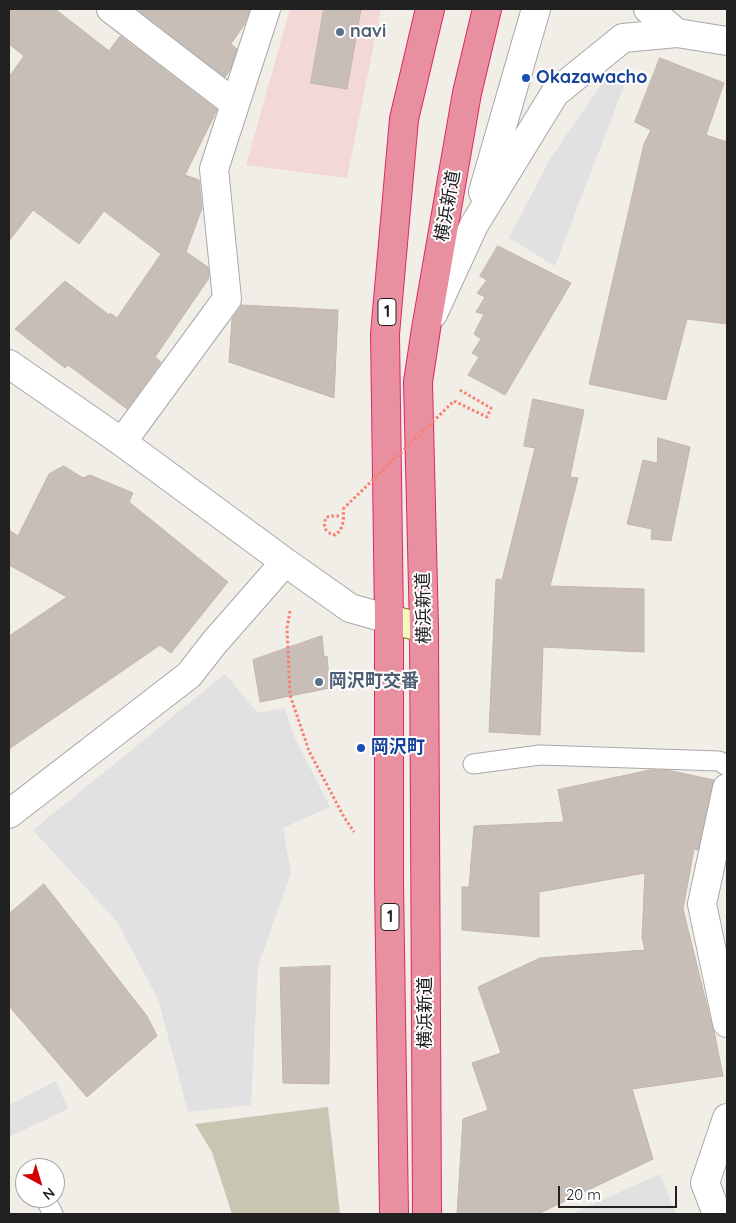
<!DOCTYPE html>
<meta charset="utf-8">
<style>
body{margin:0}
#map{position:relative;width:736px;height:1223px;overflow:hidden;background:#f1eee8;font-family:Quicksand,sans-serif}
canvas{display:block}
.frame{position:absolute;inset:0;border:10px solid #212121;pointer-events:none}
.north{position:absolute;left:15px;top:1158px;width:50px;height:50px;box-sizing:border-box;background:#fff;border:1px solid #a6a6a6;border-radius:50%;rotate:141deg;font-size:14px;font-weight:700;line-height:20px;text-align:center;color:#212121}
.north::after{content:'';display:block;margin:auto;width:18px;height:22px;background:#d20000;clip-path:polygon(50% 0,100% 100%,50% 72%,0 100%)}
.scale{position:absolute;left:558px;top:1186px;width:119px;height:22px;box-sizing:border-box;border:2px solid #212121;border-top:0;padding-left:6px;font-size:15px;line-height:18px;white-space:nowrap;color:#212121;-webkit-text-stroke:4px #fff;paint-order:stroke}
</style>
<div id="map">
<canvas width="736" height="1223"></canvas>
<div class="frame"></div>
<div class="north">N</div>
<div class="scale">20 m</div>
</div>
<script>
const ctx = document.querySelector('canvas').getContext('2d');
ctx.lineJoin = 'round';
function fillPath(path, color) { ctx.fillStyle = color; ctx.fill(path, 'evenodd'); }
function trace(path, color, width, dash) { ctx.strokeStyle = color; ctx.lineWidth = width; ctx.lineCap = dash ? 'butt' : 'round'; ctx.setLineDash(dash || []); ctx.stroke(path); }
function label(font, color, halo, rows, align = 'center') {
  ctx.font = font + ' Quicksand,"Noto Sans JP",sans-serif'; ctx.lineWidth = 4; ctx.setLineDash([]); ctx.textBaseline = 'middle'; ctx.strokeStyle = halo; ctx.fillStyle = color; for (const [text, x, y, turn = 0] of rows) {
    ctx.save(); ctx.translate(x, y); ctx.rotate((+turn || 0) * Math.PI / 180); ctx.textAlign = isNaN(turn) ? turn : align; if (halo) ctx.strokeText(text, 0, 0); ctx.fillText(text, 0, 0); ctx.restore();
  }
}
const commercial = new Path2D(`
 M290 9H381L347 178 246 165Z`);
const construction = new Path2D(`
 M328 1107 340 1214H232L212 1152 195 1124Z`);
const parking = new Path2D(`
 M605 79 624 86 555 266 509 238 550 159Z
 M225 674 258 713 285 708 293 734 330 807 283 828 291 873 258 966 251 1105 188 1112 158 999 117 922 33 830Z
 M56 1081 68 1109 9 1137V1105Z
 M660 1174 676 1214H571Z`);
const building = new Path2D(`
 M9 9H55L109 51 120 36 217 110 185 175 199 180 202 208 186 252 208 267 209 278 155 357 161 362 127 409 68 365 65 368 15 329 65 281 109 315 110 313 117 318 161 254 104 211 79 244 33 210 9 241V77L24 56 9 44Z
 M141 9H250L244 25 231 44 237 49 230 70 225 77 139 11Z
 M324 9H361L347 89 311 83Z
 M660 58 724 83 706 135 727 142V324L687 319 666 400 589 384 644 144 651 130 635 122Z
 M498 246 571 283 505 395 468 375 479 357 472 353 481 339 474 334 484 314 476 312 485 297 477 293 487 280 480 276Z
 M241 305 338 310 334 398 229 362 232 319 240 308Z
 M533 399 584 410 570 477 578 478 550 586 644 589V652L543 647 540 735 489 732 496 579 502 580 535 448 524 446Z
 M658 438 690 447 671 541 651 539 652 529 627 524 643 460 657 463Z
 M64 466 83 478 90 475 133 493 129 502 228 582 171 653 160 645 9 749V636L67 597 9 565V530L18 536 49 474Z
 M322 636 324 657 327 656 330 688 260 702 253 660Z
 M650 770H667L714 780 712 785 698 850 694 849 683 909 712 1026 714 1031 723 1076 632 1089 653 1159 538 1214H457L463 1119 488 1110 472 1063 501 1053 478 987 540 958 645 950 642 938 645 873 539 892V937L462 930V887H469L474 826 564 822 558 790Z
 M44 884 147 1016 157 1036 87 1097 9 1006V914Z
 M330 966 329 1084 283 1083 280 968Z`);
const path = new Path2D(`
 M454 401 487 417 491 408 458 389
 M339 516H333L326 517C323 527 324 532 335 535 344 529 344 519 343 509
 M290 611 287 628 290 695 309 751 344 817 354 832`);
const lane = new Path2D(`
 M473 764 540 755 719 761 727 766
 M47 1202 53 1214`);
const street = new Path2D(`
 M111 9 235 104
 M648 9 677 33
 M483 192 536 9
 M433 314 474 225 555 93 623 38 677 33 727 41
 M9 364 122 442 285 562 350 608 389 619
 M122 442 227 299 214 169 266 9
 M727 788 702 904 727 1023
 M9 814 189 675 214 643 285 562
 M717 1214 705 1183 727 1118`);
const secondary = new Path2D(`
 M389 619 424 628`);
const highway = new Path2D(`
 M394 1214 389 883V619L385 334 404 119 430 9
 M427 1214 424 628 418 382 426 329 467 93 487 9`);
const pathBridge = new Path2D(`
 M343 509 454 401`);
const markers = [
 [340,32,5,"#5c6f8a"],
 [526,78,5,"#1a4fb4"],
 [319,682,5,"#5c6f8a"],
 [361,748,5,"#1a4fb4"]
];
const shields = [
 [387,312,18],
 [390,917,18]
];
const shieldNames = [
 ["1",387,312],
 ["1",390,917]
];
const serviceNames = [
 ["navi",350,32],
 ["岡沢町交番",329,682]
];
const transitNames = [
 ["Okazawacho",536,78],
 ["岡沢町",371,748]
];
const streetNames = [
 ["横浜新道",448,206,-80],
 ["横浜新道",424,608,-91],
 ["横浜新道",426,1013,-90]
];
fillPath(commercial, '#f2d8d7');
fillPath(construction, '#c6c6b3');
fillPath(parking, '#e1e1e1');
fillPath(building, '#c6beb7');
trace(building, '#c3b5aa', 1);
trace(lane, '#a8a8a8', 21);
trace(street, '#a8a8a8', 30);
trace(secondary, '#6e7b05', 30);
trace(highway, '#dc2865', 30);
trace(path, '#fa7e6f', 3, [2.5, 2.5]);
trace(lane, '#fff', 19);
trace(street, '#fff', 28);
trace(secondary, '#f7fabd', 28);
trace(highway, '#e890a0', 28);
trace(pathBridge, '#fa7e6f', 3, [2.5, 2.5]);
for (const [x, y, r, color] of markers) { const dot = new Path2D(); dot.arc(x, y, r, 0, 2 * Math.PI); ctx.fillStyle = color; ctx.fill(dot); trace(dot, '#fff', 2); }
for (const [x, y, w] of shields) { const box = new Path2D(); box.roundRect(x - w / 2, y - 13.5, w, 27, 4); ctx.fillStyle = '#fff'; ctx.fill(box); trace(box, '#212121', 1); }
label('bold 16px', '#212121', null, shieldNames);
label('bold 18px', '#4e5e75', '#fff', serviceNames, 'left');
label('bold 18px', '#164399', '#fff', transitNames, 'left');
label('18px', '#212121', '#fff', streetNames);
</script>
